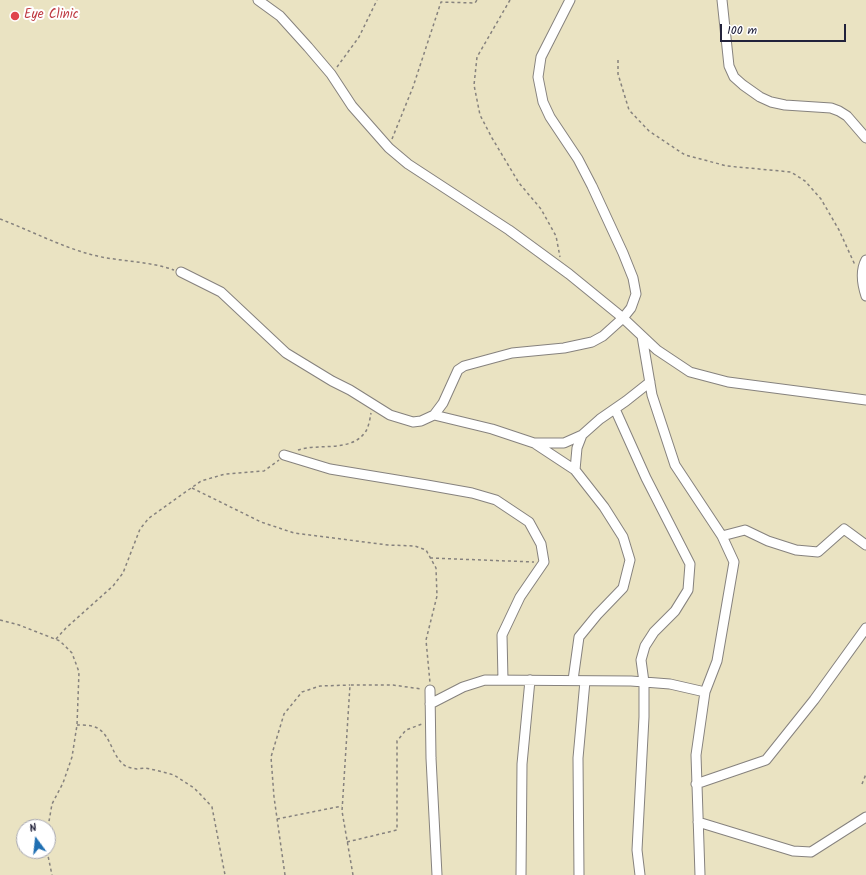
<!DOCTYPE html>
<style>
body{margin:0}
#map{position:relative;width:866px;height:875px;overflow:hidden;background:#eae3c2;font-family:Kalam,sans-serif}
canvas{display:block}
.north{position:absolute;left:16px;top:819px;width:40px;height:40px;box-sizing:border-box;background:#fff;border:1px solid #a7a7b1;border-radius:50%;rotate:345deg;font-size:11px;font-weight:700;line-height:16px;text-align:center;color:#22223b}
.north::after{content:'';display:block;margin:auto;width:14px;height:18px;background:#1f6fb2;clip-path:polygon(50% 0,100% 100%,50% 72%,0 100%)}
.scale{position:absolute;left:720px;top:24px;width:126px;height:18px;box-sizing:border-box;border:2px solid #22223b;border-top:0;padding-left:5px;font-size:12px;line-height:14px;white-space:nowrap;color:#22223b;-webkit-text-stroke:3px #fff;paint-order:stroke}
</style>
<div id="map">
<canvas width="866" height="875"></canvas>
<div class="north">N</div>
<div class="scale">100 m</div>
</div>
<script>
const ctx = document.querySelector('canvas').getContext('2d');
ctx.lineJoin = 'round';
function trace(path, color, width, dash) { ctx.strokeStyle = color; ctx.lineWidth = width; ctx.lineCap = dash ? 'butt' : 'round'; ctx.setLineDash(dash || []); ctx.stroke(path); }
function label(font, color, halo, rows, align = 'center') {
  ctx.font = font + ' Kalam,sans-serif'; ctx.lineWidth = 4; ctx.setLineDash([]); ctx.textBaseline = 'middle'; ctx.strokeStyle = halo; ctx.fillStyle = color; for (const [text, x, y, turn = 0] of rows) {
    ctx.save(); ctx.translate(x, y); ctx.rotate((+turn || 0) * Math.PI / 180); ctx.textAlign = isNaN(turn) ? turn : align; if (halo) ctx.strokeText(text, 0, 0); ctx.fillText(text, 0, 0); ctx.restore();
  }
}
const path = new Path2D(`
 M510 0 477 57 474 85 480 115 492 138 519 183 541 209 556 236 560 257
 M618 60V74L629 110 649 131 685 155 727 166 791 172 805 181 821 199 839 230 855 265
 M337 67 359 37 377 0
 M392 139 413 87 441 2 475 3 477 0
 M0 219C29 230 60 246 89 254 117 262 146 260 174 270
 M298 450C318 443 352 453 366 431 369 426 370 418 371 413
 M192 488 261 522 294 533 388 545 415 546 426 550 436 568 437 596 426 640 430 683
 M430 558 534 562
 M0 620 19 625 60 641 72 653 79 672 77 725 72 757 63 783 52 804 48 827
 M56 639 66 628 113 586 123 573 140 529 149 518 201 481 225 474 264 471 279 460
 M77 725C84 725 93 725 99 729 112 738 112 758 127 767L137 769 145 768 155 770 174 775 194 788 202 796 212 807 225 875
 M862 784 866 774
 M277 819 342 806
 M347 842 397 830V741L406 730 422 724
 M47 851 52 875
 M285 875 274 797 271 757 284 714 302 692 320 686 350 685
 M353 875 342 811 350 685H393L421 689`);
const street = new Path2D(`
 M258 0 280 16 308 47 331 74 352 106 389 148 408 164 509 230 569 274 623 318 657 350 690 372 728 382 866 400
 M722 0 729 66 734 77 743 85 760 97 771 102 785 105 831 108 839 111 847 116 866 138
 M866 260C860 271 862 284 866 296
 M181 272 221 292 286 353 332 381 350 390 390 415 413 422 421 421 434 415 443 403 458 370 464 366 512 353 564 348 592 342 603 336 623 318 631 308 636 294 633 278 623 253 592 186 578 159 550 117 543 102 538 77 541 57 570 0
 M642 336 652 395 675 465 722 536 734 562 717 661 705 692 696 755 700 875
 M615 409 646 478 690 564 688 590 675 611 654 632 645 646 641 660 644 682V717L637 850 640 875
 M434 415 492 429 534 443 575 470 604 507 623 537 630 560 623 588 597 615 579 637 573 680
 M534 443H564L582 435
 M284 455 330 469 427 485 472 493 496 500 529 522 541 544 544 562 520 597 502 635 503 680
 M575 470 577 448 582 435 600 419 626 401 650 382
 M722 536 745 530 768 541 796 550 818 552 844 529 866 545
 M430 690 431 758 437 875
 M430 704 463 687 485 680 631 681 670 684 705 692
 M696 784 766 760 814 700 866 628
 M698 822 793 851 811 852 866 817
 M521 875 522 764 530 680
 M579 875 578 758 585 681`);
const markers = [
 [15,16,5,"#e0444e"]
];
const healthNames = [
 ["Eye Clinic",24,16]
];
trace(street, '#86827e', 11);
trace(path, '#86827e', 1.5, [3, 3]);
trace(street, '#fff', 9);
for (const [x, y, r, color] of markers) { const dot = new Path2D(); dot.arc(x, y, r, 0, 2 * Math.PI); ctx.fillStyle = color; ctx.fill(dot); trace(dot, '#fff', 1.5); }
label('13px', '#be3a42', '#fff', healthNames, 'left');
</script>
